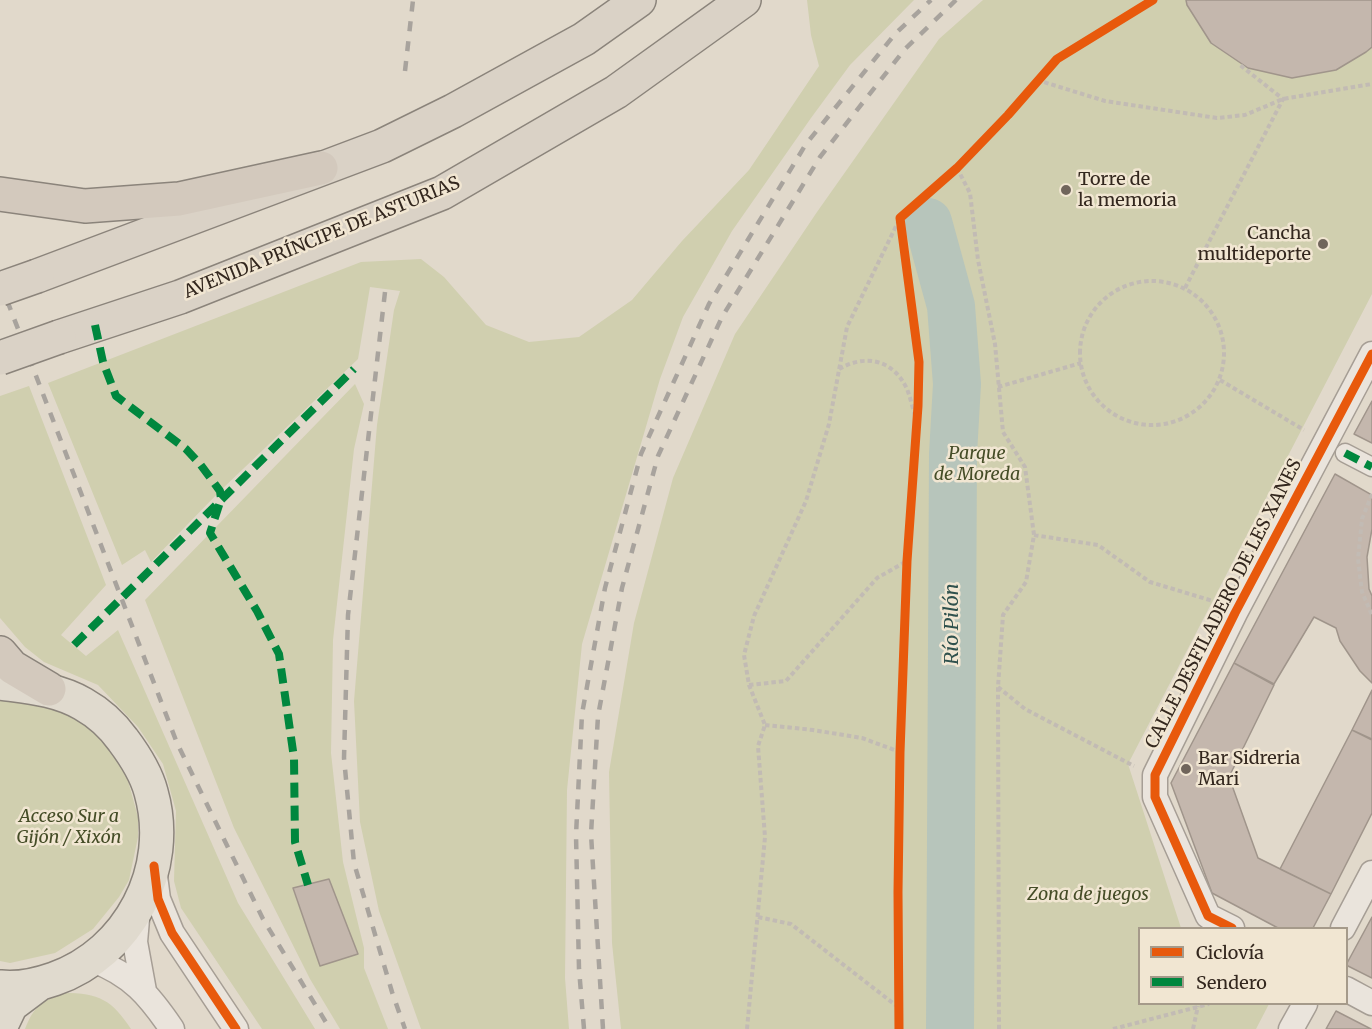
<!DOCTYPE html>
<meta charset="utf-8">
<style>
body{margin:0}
#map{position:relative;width:1372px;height:1029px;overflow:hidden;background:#e1d9cb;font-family:Merriweather,serif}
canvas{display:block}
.legend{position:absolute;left:1138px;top:927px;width:210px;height:78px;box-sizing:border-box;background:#f1e6d2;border:2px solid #a59a8a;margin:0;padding:8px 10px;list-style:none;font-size:18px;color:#33271e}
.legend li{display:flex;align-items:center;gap:12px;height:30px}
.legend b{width:30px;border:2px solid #a59a8a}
</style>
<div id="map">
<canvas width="1372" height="1029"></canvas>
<ul class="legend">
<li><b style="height:8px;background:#e8590c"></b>Ciclovía</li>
<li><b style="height:8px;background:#00873e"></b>Sendero</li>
</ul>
</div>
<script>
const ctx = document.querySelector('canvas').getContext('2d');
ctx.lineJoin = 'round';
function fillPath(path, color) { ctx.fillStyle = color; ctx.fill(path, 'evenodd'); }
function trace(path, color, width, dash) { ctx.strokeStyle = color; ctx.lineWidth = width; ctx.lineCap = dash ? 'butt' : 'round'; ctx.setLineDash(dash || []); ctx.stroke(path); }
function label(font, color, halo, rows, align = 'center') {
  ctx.font = font + ' Merriweather,serif'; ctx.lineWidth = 5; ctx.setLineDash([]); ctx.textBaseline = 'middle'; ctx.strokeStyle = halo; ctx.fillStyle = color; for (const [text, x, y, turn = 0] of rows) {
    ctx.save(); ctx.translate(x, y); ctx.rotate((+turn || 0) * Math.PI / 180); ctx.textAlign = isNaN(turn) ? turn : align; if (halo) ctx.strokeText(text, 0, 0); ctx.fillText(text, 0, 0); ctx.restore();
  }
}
const green = new Path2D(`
 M807 0H914L850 65 811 118 732 231 683 317 660 379 582 644 567 790 565 978 569 1029H421L379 911 360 822 354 701 377 425 394 310 400 291 370 287 358 359 220 491 151 562 145 550 122 565 48 383 361 262 421 259 444 277 486 325 529 342 579 337 632 300 682 241 749 170 819 66 811 35Z
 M983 0H1372V294L1128 764 1181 928H1140V1004H1269L1256 1029H621L612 943 609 772 634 623 673 478 735 334 817 212 939 39Z
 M355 384 364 404 354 449 333 640 331 753 343 862 364 948V968L388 1029H340L310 979 234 828 145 600ZM328 880 358 953 320 966 293 889Z
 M29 386 106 585 61 635 86 656 118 630 238 903 315 1029H262L181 908 174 881 176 811 163 764 138 727 98 685 44 662 25 647 0 618V396Z
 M0 697 54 704 90 726 105 742 127 777 138 817V837L129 880 119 897 93 929 55 953 10 963 0 961Z
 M64 993C99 993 112 1000 131 1029H25C34 1006 42 1001 64 993Z`);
const river = new Path2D(`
 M928 222 951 306 957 384 953 454 950 1029`);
const building = new Path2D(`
 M1186 0H1372V47L1366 52 1336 70 1292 78 1248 68 1211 43 1187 5Z
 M1372 401V443L1354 434Z
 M1335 474 1372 495V529L1367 557 1369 589 1372 596V683L1360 671 1340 641 1336 628 1314 617 1274 684 1234 663Z
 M1234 663 1274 685 1229 777 1258 858 1331 894 1313 928H1278L1212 893 1171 783Z
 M1372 690V739L1352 730Z
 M1352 730 1372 740V813L1331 894 1280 869Z
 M329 879 358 954 320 966 293 888Z
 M1372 917V978L1346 965Z
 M1336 1011 1371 1029H1326Z`);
const path = new Path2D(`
 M1037 80 1105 101 1217 118 1245 115 1283 99 1372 84
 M957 168 970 193 978 260 995 344 1003 432 1025 467 1034 535 1026 582 1003 615 998 687 999 1029
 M1080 353a72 72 0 1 1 144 0a72 72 0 1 1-144 0Z
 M1185 288 1283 99 1240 65
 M839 369C865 354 893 359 907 389 911 399 913 411 917 421
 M1220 380 1304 430
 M998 387 1081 363
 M1372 494 1362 519 1358 559 1362 592 1372 615
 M1034 535 1098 545 1150 582 1213 601
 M749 685 786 681 877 578 907 561
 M998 687 1025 709 1134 766
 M765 725 813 730 862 738 900 752
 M758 917 791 924 898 1007
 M747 1029 765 837 758 746 765 725 749 685 744 655 754 616 806 501 829 424 847 327 900 218
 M1113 1029 1209 1004
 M1193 1029 1198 1006`);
const pedestrian = new Path2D(`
 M1345 453 1372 467`);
const minor = new Path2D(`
 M154 868 158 899 172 933 236 1029
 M138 908 135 942 144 991
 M1232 928 1208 916 1155 797V775L1235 613 1372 354
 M1343 928 1372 873
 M93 960C132 975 149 995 172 1029
 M1346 989 1372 1003
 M1291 1029 1305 1004`);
const primary = new Path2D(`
 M0 683C29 687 57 689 83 704 99 713 113 726 123 740 135 756 146 773 151 792 173 869 129 953 54 979 37 985 18 989 0 987
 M0 1028 11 1005 39 984`);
const trunk = new Path2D(`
 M37 276 382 146 453 111 584 39 639 0
 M59 337 180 297 442 193 616 92 744 0`);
const motorway = new Path2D(`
 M0 194 85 206 179 199 321 168
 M0 653 12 667 49 689`);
const rail = new Path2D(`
 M405 71 413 0
 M0 282 177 743 263 919 330 1029
 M385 292 348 615 344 758 354 863 392 992 405 1029
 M584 1029 579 969 576 835 582 714 605 588 641 454 709 304 806 144 895 34 931 0
 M603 1029 591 834 598 716 622 588 658 456 722 317 820 157 905 49 956 0`);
const trunkBridge = new Path2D(`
 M0 289 37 276
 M0 358 59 337`);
const quiet = new Path2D(`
 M95 325 103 362 116 396 186 449 200 464 220 491 221 499 210 533 257 611 279 654 294 758 295 842 308 885
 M1345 453 1372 467
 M74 645 354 369`);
const cycleway = new Path2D(`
 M154 866 158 899 172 933 236 1029
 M1232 928 1208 916 1155 797V775L1235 613 1372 354
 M899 1029 898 892 900 752 907 561 918 406 919 362 900 218 957 168 1008 115 1057 59 1153 0`);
const markers = [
 [1066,190,6,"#70655b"],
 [1323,244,6,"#70655b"],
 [1186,769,6,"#70655b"]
];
const poiNames = [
 ["Torre de",1078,180],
 ["la memoria",1078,201],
 ["Cancha",1311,234,"right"],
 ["multideporte",1311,255,"right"],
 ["Bar Sidreria",1198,759],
 ["Mari",1198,780]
];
const streetNames = [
 ["AVENIDA PRÍNCIPE DE ASTURIAS",322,238,-22],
 ["CALLE DESFILADERO DE LES XANES",1224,604,-63]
];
const parkNames = [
 ["Parque",977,454],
 ["de Moreda",977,475],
 ["Acceso Sur a",69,817],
 ["Gijón / Xixón",69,838],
 ["Zona de juegos",1088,895]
];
const waterNames = [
 ["Río Pilón",952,624,-90]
];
fillPath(green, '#d0cfaf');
trace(river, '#b7c5bb', 48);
fillPath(building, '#c4b7ad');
trace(building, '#a0958b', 1.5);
trace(pedestrian, '#a69e95', 21);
trace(minor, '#a69e95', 27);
trace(primary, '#8b847b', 36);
trace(trunk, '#8b847b', 36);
trace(motorway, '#8b847b', 36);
trace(path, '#c2bbb4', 4, [4.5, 3]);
trace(pedestrian, '#eae4dc', 18);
trace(minor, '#eae4dc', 24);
trace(primary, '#e0dace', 33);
trace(trunk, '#dad2c6', 33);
trace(motorway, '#d3c9bd', 33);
trace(rail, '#a8a39d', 4.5, [10, 10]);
trace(trunkBridge, '#8b847b', 36, []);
trace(trunkBridge, '#dad2c6', 33);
trace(quiet, '#00873e', 8, [15, 8]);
trace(cycleway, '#e8590c', 9);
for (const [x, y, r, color] of markers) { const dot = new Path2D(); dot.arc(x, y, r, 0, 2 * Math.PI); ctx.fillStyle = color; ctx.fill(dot); trace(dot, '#f1e6d2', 2); }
label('18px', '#33271e', '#f1e6d2', poiNames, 'left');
label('18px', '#33271e', '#f1e6d2', streetNames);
label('italic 18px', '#454d27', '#f1e6d2', parkNames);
label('italic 20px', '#2f514d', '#f1e6d2', waterNames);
</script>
